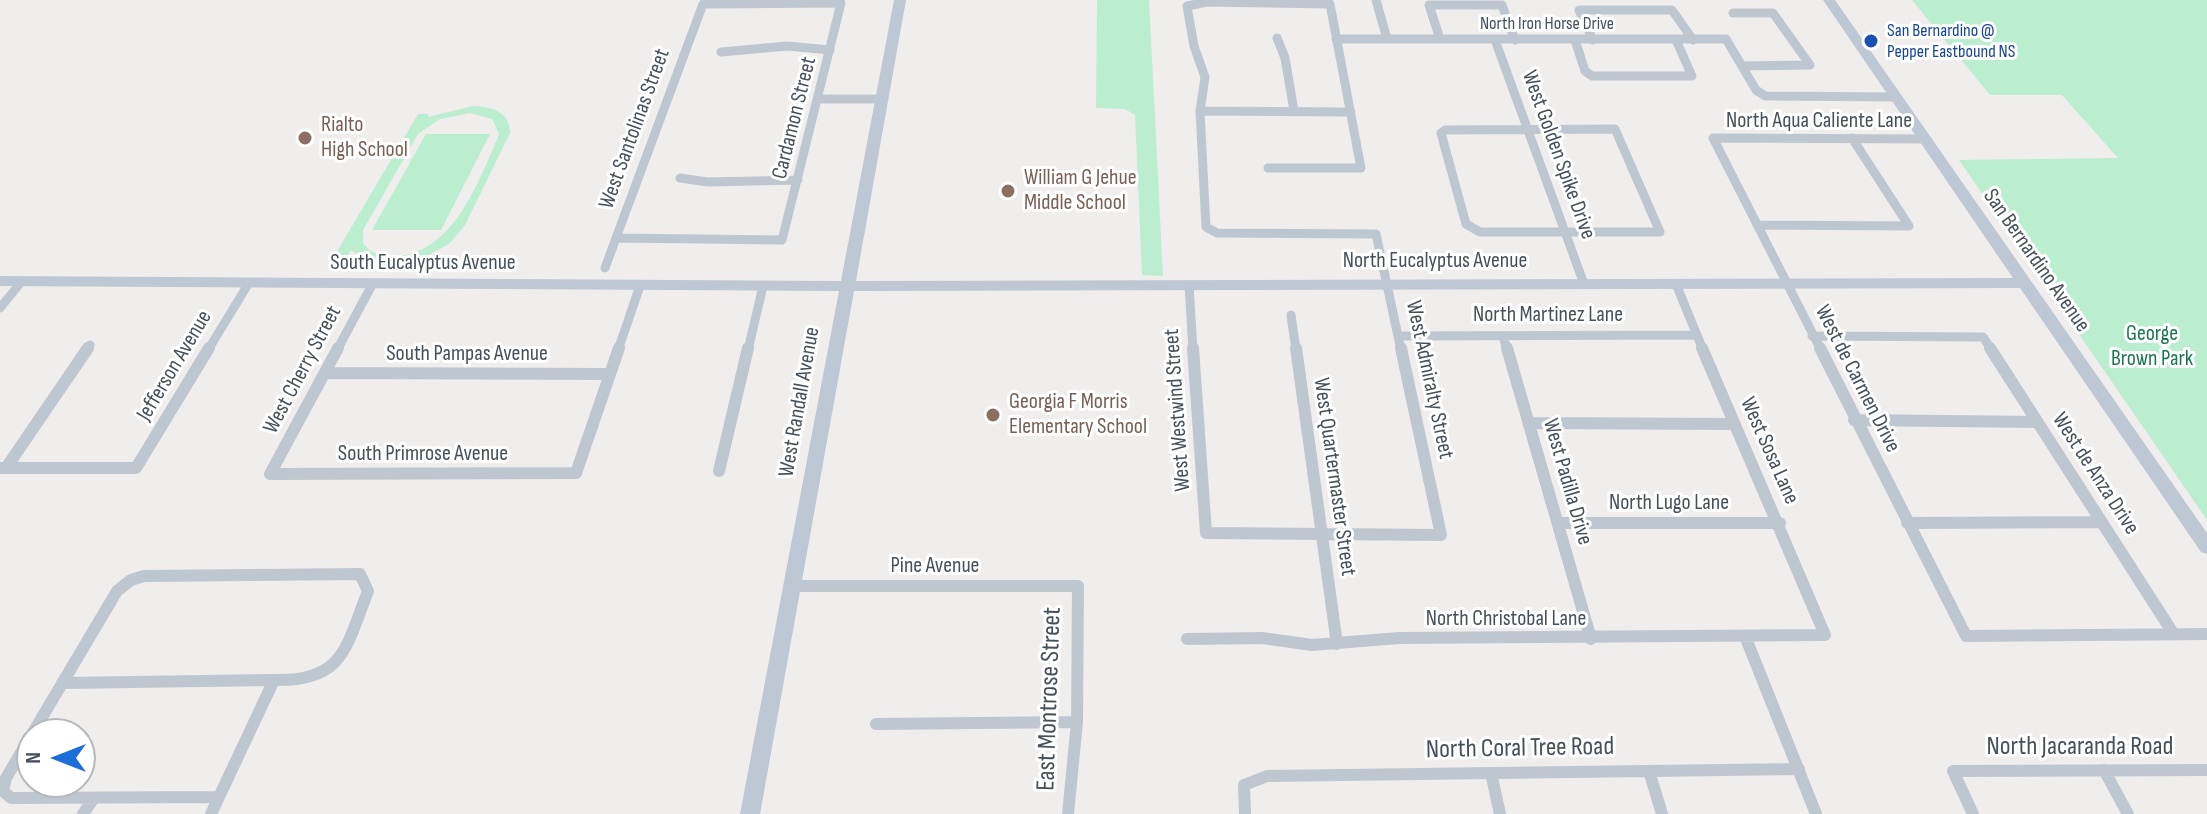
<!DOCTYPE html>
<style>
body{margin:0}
#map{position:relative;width:2207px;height:814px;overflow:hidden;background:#f0eded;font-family:"Sofia Sans Condensed",sans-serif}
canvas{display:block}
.north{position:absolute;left:16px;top:718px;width:80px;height:80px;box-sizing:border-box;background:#fff;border:2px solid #b5b9bd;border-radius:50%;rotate:270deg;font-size:22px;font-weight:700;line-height:32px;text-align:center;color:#46505a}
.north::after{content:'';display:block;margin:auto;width:28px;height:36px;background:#1d6dda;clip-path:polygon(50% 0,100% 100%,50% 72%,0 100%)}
</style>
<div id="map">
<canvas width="2207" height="814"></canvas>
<div class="north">N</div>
</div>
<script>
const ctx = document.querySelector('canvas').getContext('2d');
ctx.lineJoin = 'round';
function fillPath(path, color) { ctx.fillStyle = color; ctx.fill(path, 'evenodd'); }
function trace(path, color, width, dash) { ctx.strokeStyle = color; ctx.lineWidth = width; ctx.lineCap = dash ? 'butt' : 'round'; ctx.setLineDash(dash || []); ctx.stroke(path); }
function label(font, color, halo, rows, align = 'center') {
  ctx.font = font + ' "Sofia Sans Condensed",sans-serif'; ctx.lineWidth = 6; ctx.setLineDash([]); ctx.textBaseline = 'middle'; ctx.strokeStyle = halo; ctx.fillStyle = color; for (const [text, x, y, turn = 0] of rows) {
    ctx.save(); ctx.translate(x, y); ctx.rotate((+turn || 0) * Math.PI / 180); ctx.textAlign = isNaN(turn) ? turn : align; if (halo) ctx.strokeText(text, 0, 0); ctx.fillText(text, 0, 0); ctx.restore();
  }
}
const green = new Path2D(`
 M1097 0H1149L1163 276 1142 275 1135 115 1125 109 1096 108Z
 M1912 0H2207V520L1959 160 2118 158 2062 95H1990Z
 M473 106C491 107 510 111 510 133L465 225 450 243 426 257 397 264 371 263 351 250 348 255H335L418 114H429L428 117ZM470 113 492 119 499 134C480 180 453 253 397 256 383 257 371 254 363 243V230L418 134 440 119Z
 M426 134H490L441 230H372Z`);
const streetFar1 = new Path2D(`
 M1376 0 1387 39
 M841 3 782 240 616 238 703 4Z
 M1733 13H1773L1810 65 1742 66
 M1277 38 1285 58 1294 111
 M1336 39H1726L1756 90 1765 96 1897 97
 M1440 39 1429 5H1502L1515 40
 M1495 40 1584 284
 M1575 40 1585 71 1592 76H1692L1676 40
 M1593 40 1579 10H1672L1693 40
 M721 52 787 46 830 50
 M818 99H881
 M1200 111 1351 112
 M1615 129 1660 232H1480L1466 224 1441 133 1445 130Z
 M1852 138 1909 226
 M1268 168H1361L1330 4 1207 2 1187 6 1194 46 1205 77 1200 111 1206 227 1217 233 1376 234 1401 350
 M680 178 708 182 798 180
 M1757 225 1909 226
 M605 268 616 238
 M1676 284 1703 350
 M1189 285 1193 350
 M0 308 22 281
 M1291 315 1296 350
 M1399 336 1696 335
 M1503 336 1507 350
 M1812 336 1983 337 1992 350
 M86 350 90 345
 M208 350 247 286
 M337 350 372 285
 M618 350 640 286
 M748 350 763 286
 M1821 350 1713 138 1925 139`);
const street = new Path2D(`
 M338 348 270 474 576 473 619 348
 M1193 348 1206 533 1441 535 1401 348
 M1296 348 1337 644
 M1507 348 1591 639
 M1820 348 1966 636 2207 634
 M1990 348 2173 633
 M325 373 610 374
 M1854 420 2037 422
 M1529 423 1734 424
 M0 468H136L209 348
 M6 468 88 348
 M719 471 748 348
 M1558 523H1780
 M1907 523 2101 522
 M360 574 368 591C346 647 344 682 274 680L219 797 11 798 3 791 6 778 117 591 131 580 144 576Z
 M791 586H1078L1077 722 1068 814
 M1745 636 1816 814
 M1187 639 1262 638 1312 645 1399 638 1825 635 1702 348
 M62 683 274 680
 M876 724 1077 722
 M2104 770 2128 814
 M1649 771 1662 814
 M1491 773 1500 814
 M83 814 94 798
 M211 814 219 797
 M1245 814 1244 785 1267 776 1799 769
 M1973 814 1953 771 2207 770`);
const secondary = new Path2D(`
 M894 0H906L856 281 2013 278 1823 0H1835L2207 533V554L2201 552 2020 288 854 291 760 814H740L839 291 0 286V276L841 281Z`);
const markers = [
 [1871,41,8,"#1a4fb4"],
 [305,138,8,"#8d6e63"],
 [1008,191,8,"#8d6e63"],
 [993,415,8,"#8d6e63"]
];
const farStreetnames = [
 ["North Iron Horse Drive",1547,24]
];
const farTransitnames = [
 ["San Bernardino @",1887,31],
 ["Pepper Eastbound NS",1887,52]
];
const streetNames = [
 ["Cardamon Street",795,118,-76],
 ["North Aqua Caliente Lane",1819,121],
 ["West Santolinas Street",635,129,-70],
 ["West Golden Spike Drive",1558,155,70],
 ["North Eucalyptus Avenue",1435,261],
 ["San Bernardino Avenue",2036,261,55],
 ["South Eucalyptus Avenue",423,263],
 ["North Martinez Lane",1548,315],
 ["South Pampas Avenue",467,354],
 ["Jefferson Avenue",175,366,-59],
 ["West Cherry Street",303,370,-62],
 ["West de Carmen Drive",1857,379,63],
 ["West Admiralty Street",1429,380,78],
 ["West Randall Avenue",800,402,-80],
 ["West Westwind Street",1178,410,-94],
 ["West Sosa Lane",1769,451,66],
 ["South Primrose Avenue",423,454],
 ["West de Anza Drive",2095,474,57],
 ["West Quartermaster Street",1334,477,82],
 ["West Padilla Drive",1567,482,74],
 ["North Lugo Lane",1669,503],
 ["Pine Avenue",935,566],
 ["North Christobal Lane",1506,619]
];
const educationNames = [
 ["Rialto",321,125],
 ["High School",321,150],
 ["William G Jehue",1024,178],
 ["Middle School",1024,203],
 ["Georgia F Morris",1009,402],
 ["Elementary School",1009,427]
];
const parkNames = [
 ["George",2152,334],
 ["Brown Park",2152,359]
];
const nearStreetnames = [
 ["East Montrose Street",1050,699,-88],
 ["North Jacaranda Road",2080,747],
 ["North Coral Tree Road",1520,749,-1]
];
fillPath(green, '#bbedcf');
trace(streetFar1, '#bec7cf', 9);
trace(street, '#bec7cf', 12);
fillPath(secondary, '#bec8d4');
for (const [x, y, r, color] of markers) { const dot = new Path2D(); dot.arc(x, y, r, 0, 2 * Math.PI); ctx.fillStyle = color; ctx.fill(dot); trace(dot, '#fff', 3); }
label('18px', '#46505a', '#fff', farStreetnames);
label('18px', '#164399', '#fff', farTransitnames, 'left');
label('22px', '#46505a', '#fff', streetNames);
label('22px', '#785e54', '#fff', educationNames, 'left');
label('22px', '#19794a', '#fff', parkNames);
label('26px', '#46505a', '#fff', nearStreetnames);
</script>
